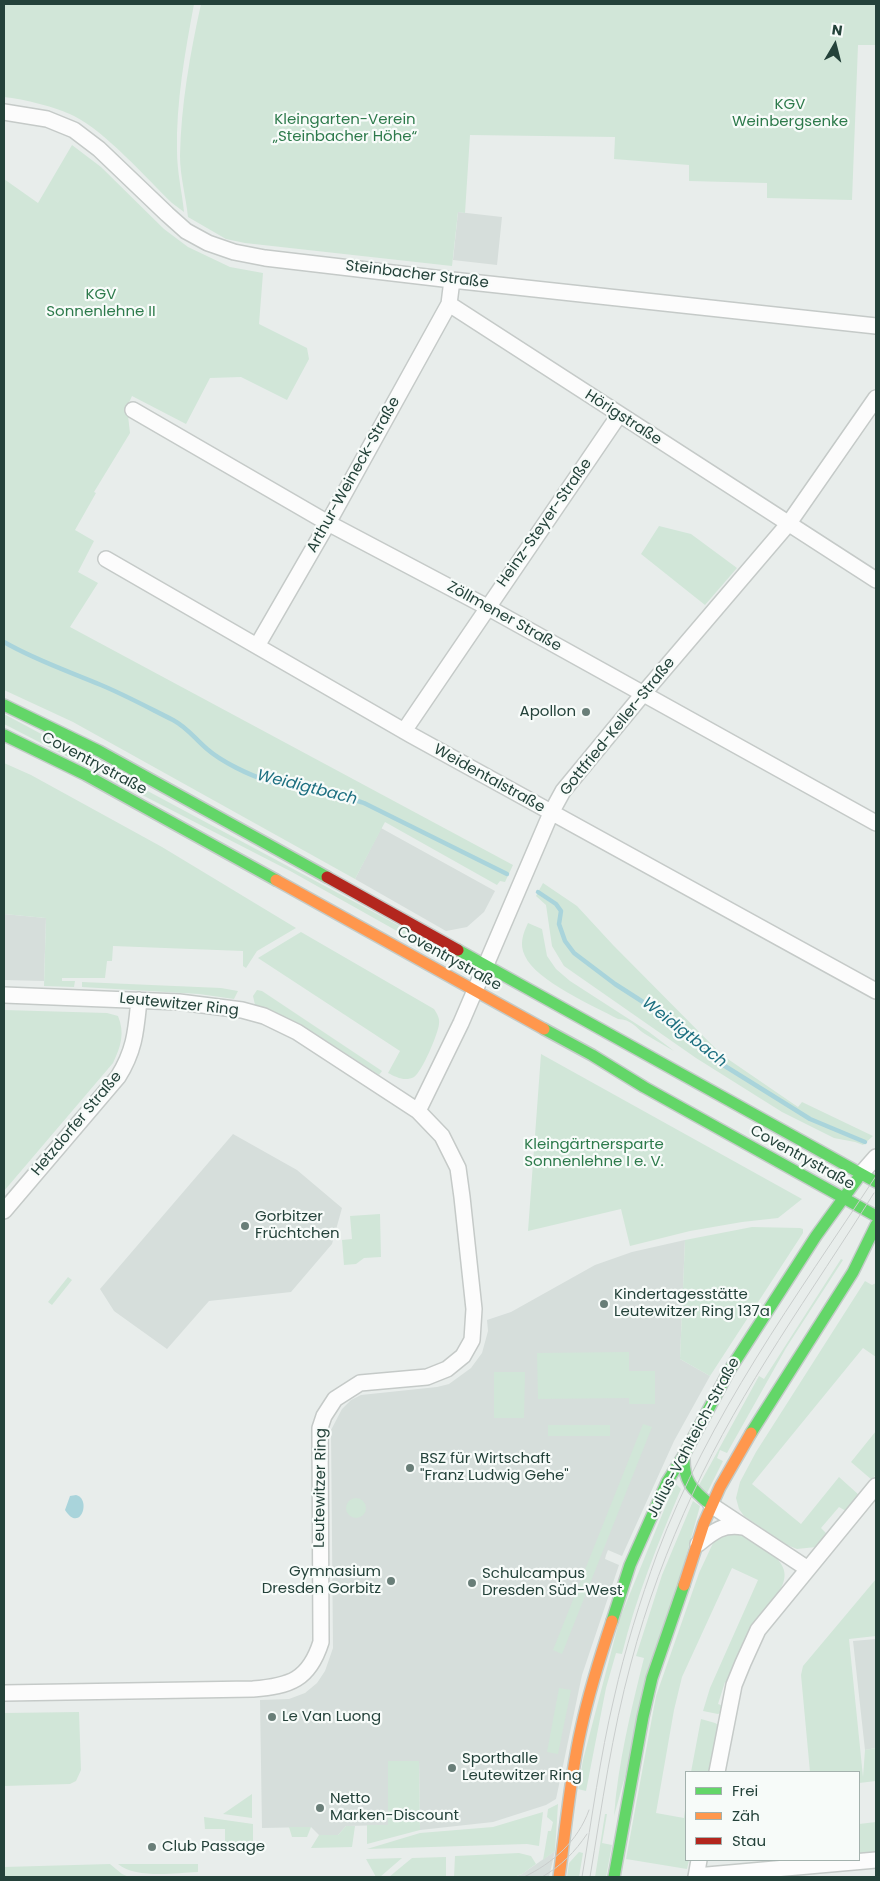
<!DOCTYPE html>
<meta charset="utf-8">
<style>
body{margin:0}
#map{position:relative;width:880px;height:1881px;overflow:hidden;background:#e8edeb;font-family:Poppins,sans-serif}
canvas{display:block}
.frame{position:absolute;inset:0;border:5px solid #24423a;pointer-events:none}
.legend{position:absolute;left:685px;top:1771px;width:175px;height:90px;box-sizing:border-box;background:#f7fbf9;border:1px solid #a3b1ad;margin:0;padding:6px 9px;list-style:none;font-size:15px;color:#24423a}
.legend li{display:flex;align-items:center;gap:10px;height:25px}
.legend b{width:25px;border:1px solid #a3b1ad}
.north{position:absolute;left:810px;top:20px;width:50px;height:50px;-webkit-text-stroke:4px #f7fbf9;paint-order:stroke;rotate:8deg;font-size:14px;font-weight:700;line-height:20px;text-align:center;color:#24423a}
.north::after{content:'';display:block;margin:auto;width:18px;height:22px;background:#24423a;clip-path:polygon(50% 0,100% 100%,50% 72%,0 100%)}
</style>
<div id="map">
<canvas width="880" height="1881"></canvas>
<div class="frame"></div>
<ul class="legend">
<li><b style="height:6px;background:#63d668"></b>Frei</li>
<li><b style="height:6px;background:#ff974d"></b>Zäh</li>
<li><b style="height:6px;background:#b3261e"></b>Stau</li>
</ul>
<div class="north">N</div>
</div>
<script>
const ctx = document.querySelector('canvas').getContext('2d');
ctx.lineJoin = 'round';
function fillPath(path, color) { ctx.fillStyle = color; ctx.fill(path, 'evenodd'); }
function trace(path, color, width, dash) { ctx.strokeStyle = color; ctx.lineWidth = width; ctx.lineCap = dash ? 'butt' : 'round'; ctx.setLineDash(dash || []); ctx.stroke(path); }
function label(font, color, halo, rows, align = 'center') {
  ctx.font = font + ' Poppins,sans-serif'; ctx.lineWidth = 4.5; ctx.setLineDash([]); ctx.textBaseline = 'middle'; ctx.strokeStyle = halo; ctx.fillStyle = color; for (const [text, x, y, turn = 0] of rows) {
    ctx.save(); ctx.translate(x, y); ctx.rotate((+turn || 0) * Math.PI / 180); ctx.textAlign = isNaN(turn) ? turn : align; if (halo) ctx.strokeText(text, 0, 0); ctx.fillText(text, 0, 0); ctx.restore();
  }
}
const built = new Path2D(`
 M458 212 502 217 497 265 453 260Z
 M381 828 495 891 484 912 467 927 446 931 355 879Z
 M4 914 46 918 44 981 4 980Z
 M233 1134 297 1170 342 1208 332 1244 291 1292 209 1301 167 1349 114 1311 100 1289Z
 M685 1240 680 1359 710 1376 674 1441 622 1556 608 1550 606 1555 605 1559 619 1565 582 1675 556 1799 546 1805 493 1822 420 1830 419 1761H389L388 1825 346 1826 338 1835H319L311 1827 262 1828 260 1700 289 1699 305 1693 317 1683 325 1671 333 1648 331 1430 342 1409 351 1400 361 1395 437 1387 449 1384 471 1368 482 1353 488 1331 487 1320 511 1312 595 1265 632 1252Z
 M876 1639V1748L865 1750 853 1641Z
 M555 1851 549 1877H514L522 1874Z`);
const green = new Path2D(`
 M4 4H194C185 52 176 103 177 151 177 172 182 192 184 212L172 203C145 177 107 133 74 116 56 107 24 99 4 97Z
 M201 4H876V45H858L852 200 767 198V183L689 181V165L614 159 615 137 470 135 465 213 458 212 452 266 245 243 226 239 188 217C186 197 180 176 180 156 181 105 190 54 201 4Z
 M72 145 101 167 164 229 188 247 230 267 263 273 259 324 307 348 309 359 287 400 241 377 210 378 186 424 132 396 127 407 130 433 94 492 96 493 75 530 94 541 78 572 98 583 70 627 513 865 505 882 500 881 497 885 385 822 355 879 73 722 4 690V179L38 203Z
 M659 526 691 534 737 568 705 605 641 554Z
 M4 714 448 952 445 958 292 872 4 724Z
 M4 763 31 775 162 847 296 928 257 951 246 968 243 966V951L113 946 112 961H107L105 978H62V981H75L74 987 44 986 46 918 4 914Z
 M543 883 577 906 613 945 722 1055 798 1107 802 1102 873 1136 863 1145 855 1142 834 1138 782 1112 696 1058 564 966 552 946 546 905 536 896Z
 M528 923 542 929 547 956 556 969 570 981 649 1032 674 1051C664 1045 654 1040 645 1034 636 1028 631 1019 618 1019 594 1006 536 981 525 956 519 944 523 934 528 923Z
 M301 932 434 1009C437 1014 440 1018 439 1024 438 1034 422 1072 414 1077 405 1082 396 1077 388 1073L400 1051 258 958Z
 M82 982 221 988 238 991 234 999 199 994 82 987Z
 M257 990 262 991 382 1071 379 1075 311 1031 288 1019 255 1005 253 996Z
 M4 1010 107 1013 118 1016C125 1033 121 1046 113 1063L4 1191Z
 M541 1054 802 1199 778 1218 742 1222 690 1231 630 1246 621 1209 528 1231Z
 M380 1214 381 1257 364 1258 356 1264 344 1265 342 1240 352 1239 350 1216Z
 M752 1227 800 1228 803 1229V1233L710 1376 680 1359 685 1240Z
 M841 1259 843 1260 786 1348 727 1453 720 1450 717 1458 723 1461 707 1493 698 1487 759 1376 764 1379Z
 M68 1277 72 1280 52 1305 48 1302Z
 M865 1281 872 1285 876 1283V1357L863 1348 752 1484 801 1524 839 1477 859 1495 846 1511 839 1507 821 1528 827 1534 816 1547 797 1549 787 1545 744 1516 739 1509 736 1498 740 1482 756 1452Z
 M629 1352V1371H655V1404H629V1398L538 1399 537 1353Z
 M494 1372H525L524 1418H494Z
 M643 1424 652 1427 562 1654 553 1650Z
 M548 1425H610V1436H548Z
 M876 1431V1474L872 1480 851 1462Z
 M675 1483 681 1489C658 1543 636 1597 622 1654L616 1653 606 1688 586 1791 578 1789 583 1760 620 1618Z
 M346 1508a10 10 0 1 1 20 0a10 10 0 1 1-20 0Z
 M693 1501 700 1506 614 1816C618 1763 631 1710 644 1658L636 1656 662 1575Z
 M724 1533C742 1533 748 1537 762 1547 809 1576 771 1596 753 1627 743 1644 737 1666 730 1684L725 1682 718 1704 724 1706 723 1712 718 1714 703 1711 710 1688 758 1580 732 1568 682 1677 674 1710 656 1813 684 1818 686 1803V1860H689L687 1869 626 1859 656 1696 699 1573 714 1541Z
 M876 1579V1636L849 1639 863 1777 865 1750 876 1748V1781L859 1783V1772H810L801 1675 803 1666Z
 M559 1688 571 1690 558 1754 547 1752Z
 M79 1712 81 1770 76 1781 70 1784 4 1786V1713Z
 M701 1719 715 1723 720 1726 712 1772H691Z
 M388 1761H419L420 1830 367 1844V1825H388Z
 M252 1794V1818L223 1814Z
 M558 1804 555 1851 543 1860 548 1831H551L553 1822 547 1817 548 1809Z
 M543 1812 539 1846 527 1844 367 1849 420 1833 493 1827Z
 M605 1814H607L602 1843 612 1845 606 1877H595Z
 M204 1817 253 1824V1853H245L225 1845V1829H205Z
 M876 1822V1860L773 1869V1860H859V1824Z
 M346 1826H355L352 1847 311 1848 319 1835H338Z
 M289 1827H311L307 1837H292Z
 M579 1852 583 1853 579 1877H567L569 1863Z
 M519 1853 531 1856 536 1864 522 1874 514 1877H454L455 1856Z
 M446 1857V1877H389L412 1858Z
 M402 1858 380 1877H376L366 1859Z
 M110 1864 122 1874 129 1877H4V1867Z
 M118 1864H198V1872C175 1873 136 1879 118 1864Z`);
const water = new Path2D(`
 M76 1495C92 1499 80 1534 65 1510L70 1496Z`);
const stream = new Path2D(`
 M4 642C35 660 68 671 101 685 125 695 149 708 173 720 188 728 195 739 207 749 222 762 249 775 268 781 299 793 333 792 364 803L507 874
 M538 892 556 904 561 911 559 924 565 941 574 953 615 984 668 1018 712 1058 810 1119 865 1142`);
const street = new Path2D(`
 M4 112 47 119 74 130 99 149 167 214 186 231 208 243 234 252 265 258 452 280 876 326
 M452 280 449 304 876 580
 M133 410 328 523 487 607 876 823
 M106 559 411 735 876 991
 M257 646 328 523 449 304
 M404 731 619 415
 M4 995 179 1002 242 1010 264 1016 297 1032 418 1111 442 1136 458 1168 462 1197 474 1309 472 1340 463 1356 447 1369 427 1377 360 1383 335 1399 324 1416 320 1428 321 1642C309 1680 290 1686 253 1689L4 1693
 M418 1111 461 1023 551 813 563 791 643 694 789 523 876 398
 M861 1174 876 1157
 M4 1211 118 1077C135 1050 136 1030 139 1000
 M711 1505 808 1569
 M698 1544C714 1531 722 1524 743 1527
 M717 1772 734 1685 743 1663 758 1630 876 1486
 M696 1876 876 1860
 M696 1877 699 1860`);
const fast = new Path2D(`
 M4 705 99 751 327 877
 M4 735 86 775 276 880
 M458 950 876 1182
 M544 1029 592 1055 644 1087 876 1216
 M751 1433 853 1272 876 1225
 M684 1455C683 1481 692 1490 711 1505
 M612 1621 630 1565 667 1482 684 1455 729 1371 816 1236 861 1174
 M614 1877 643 1717 652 1678 684 1585`);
const slow = new Path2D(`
 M276 880 544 1029
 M684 1585 704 1523 720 1487 751 1433
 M559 1877C566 1828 570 1777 581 1729 589 1692 600 1657 612 1621`);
const jam = new Path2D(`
 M327 877 458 950`);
const tram = new Path2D(`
 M524 1877C553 1863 578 1841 589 1810
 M542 1877C561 1866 575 1852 587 1834
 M582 1877C592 1818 600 1757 614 1698 625 1649 640 1601 657 1554 708 1417 796 1297 876 1176
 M590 1877C602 1805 612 1733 631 1663 646 1605 668 1547 693 1493 742 1387 812 1292 874 1193`);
const markers = [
 [586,712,5,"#697e78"],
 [245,1226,5,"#697e78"],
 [604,1304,5,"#697e78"],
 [410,1468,5,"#697e78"],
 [391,1581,5,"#697e78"],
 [472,1583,5,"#697e78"],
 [272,1717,5,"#697e78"],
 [452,1768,5,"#697e78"],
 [320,1808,5,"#697e78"],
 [152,1847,5,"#697e78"]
];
const parkNames = [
 ["KGV",790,105],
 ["Weinbergsenke",790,122],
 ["Kleingarten-Verein",345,120],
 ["„Steinbacher Höhe“",345,137],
 ["KGV",101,295],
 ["Sonnenlehne II",101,312],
 ["Kleingärtnersparte",594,1145],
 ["Sonnenlehne I e. V.",594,1162]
];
const streetNames = [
 ["Steinbacher Straße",417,275,7],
 ["Hörigstraße",623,418,33],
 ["Arthur-Weineck-Straße",354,475,-61],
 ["Heinz-Steyer-Straße",545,523,-55],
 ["Zöllmener Straße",504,617,29],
 ["Gottfried-Keller-Straße",618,727,-51],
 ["Coventrystraße",94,764,28],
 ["Weidentalstraße",489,779,29],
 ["Coventrystraße",449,959,29],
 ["Leutewitzer Ring",179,1005,6],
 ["Hetzdorfer Straße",77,1124,-50],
 ["Coventrystraße",802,1158,29],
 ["Julius-Vahlteich-Straße",694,1438,-62],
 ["Leutewitzer Ring",321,1488,-89]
];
const poiNames = [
 ["Apollon",576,712,"right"],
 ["Gorbitzer",255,1217],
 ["Früchtchen",255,1234],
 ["Kindertagesstätte",614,1295],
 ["Leutewitzer Ring 137a",614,1312],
 ["BSZ für Wirtschaft",420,1459],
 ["\"Franz Ludwig Gehe\"",420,1476],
 ["Gymnasium",381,1572,"right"],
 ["Dresden Gorbitz",381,1589,"right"],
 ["Schulcampus",482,1574],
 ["Dresden Süd-West",482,1591],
 ["Le Van Luong",282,1717],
 ["Sporthalle",462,1759],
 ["Leutewitzer Ring",462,1776],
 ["Netto",330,1799],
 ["Marken-Discount",330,1816],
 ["Club Passage",162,1847]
];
const waterNames = [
 ["Weidigtbach",307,788,14],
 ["Weidigtbach",684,1033,38]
];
fillPath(built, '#d6dedb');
fillPath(green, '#d1e6d8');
fillPath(water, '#a9d4db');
trace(stream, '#a9d4db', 4.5);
trace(street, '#c5cac8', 18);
trace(fast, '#c3cbc8', 14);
trace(slow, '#c3cbc8', 14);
trace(jam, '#c3cbc8', 14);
trace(street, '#fcfcfc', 15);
trace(fast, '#63d668', 11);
trace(slow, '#ff974d', 11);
trace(jam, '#b3261e', 11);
trace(tram, '#c9cdcc', 1);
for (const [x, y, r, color] of markers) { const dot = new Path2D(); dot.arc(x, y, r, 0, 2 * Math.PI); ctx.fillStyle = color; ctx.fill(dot); trace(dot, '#f7fbf9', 2); }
label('15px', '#2d7a4b', '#f7fbf9', parkNames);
label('15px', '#24423a', '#f7fbf9', streetNames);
label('15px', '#24423a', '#f7fbf9', poiNames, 'left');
label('italic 16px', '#1c6f80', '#f7fbf9', waterNames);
</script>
